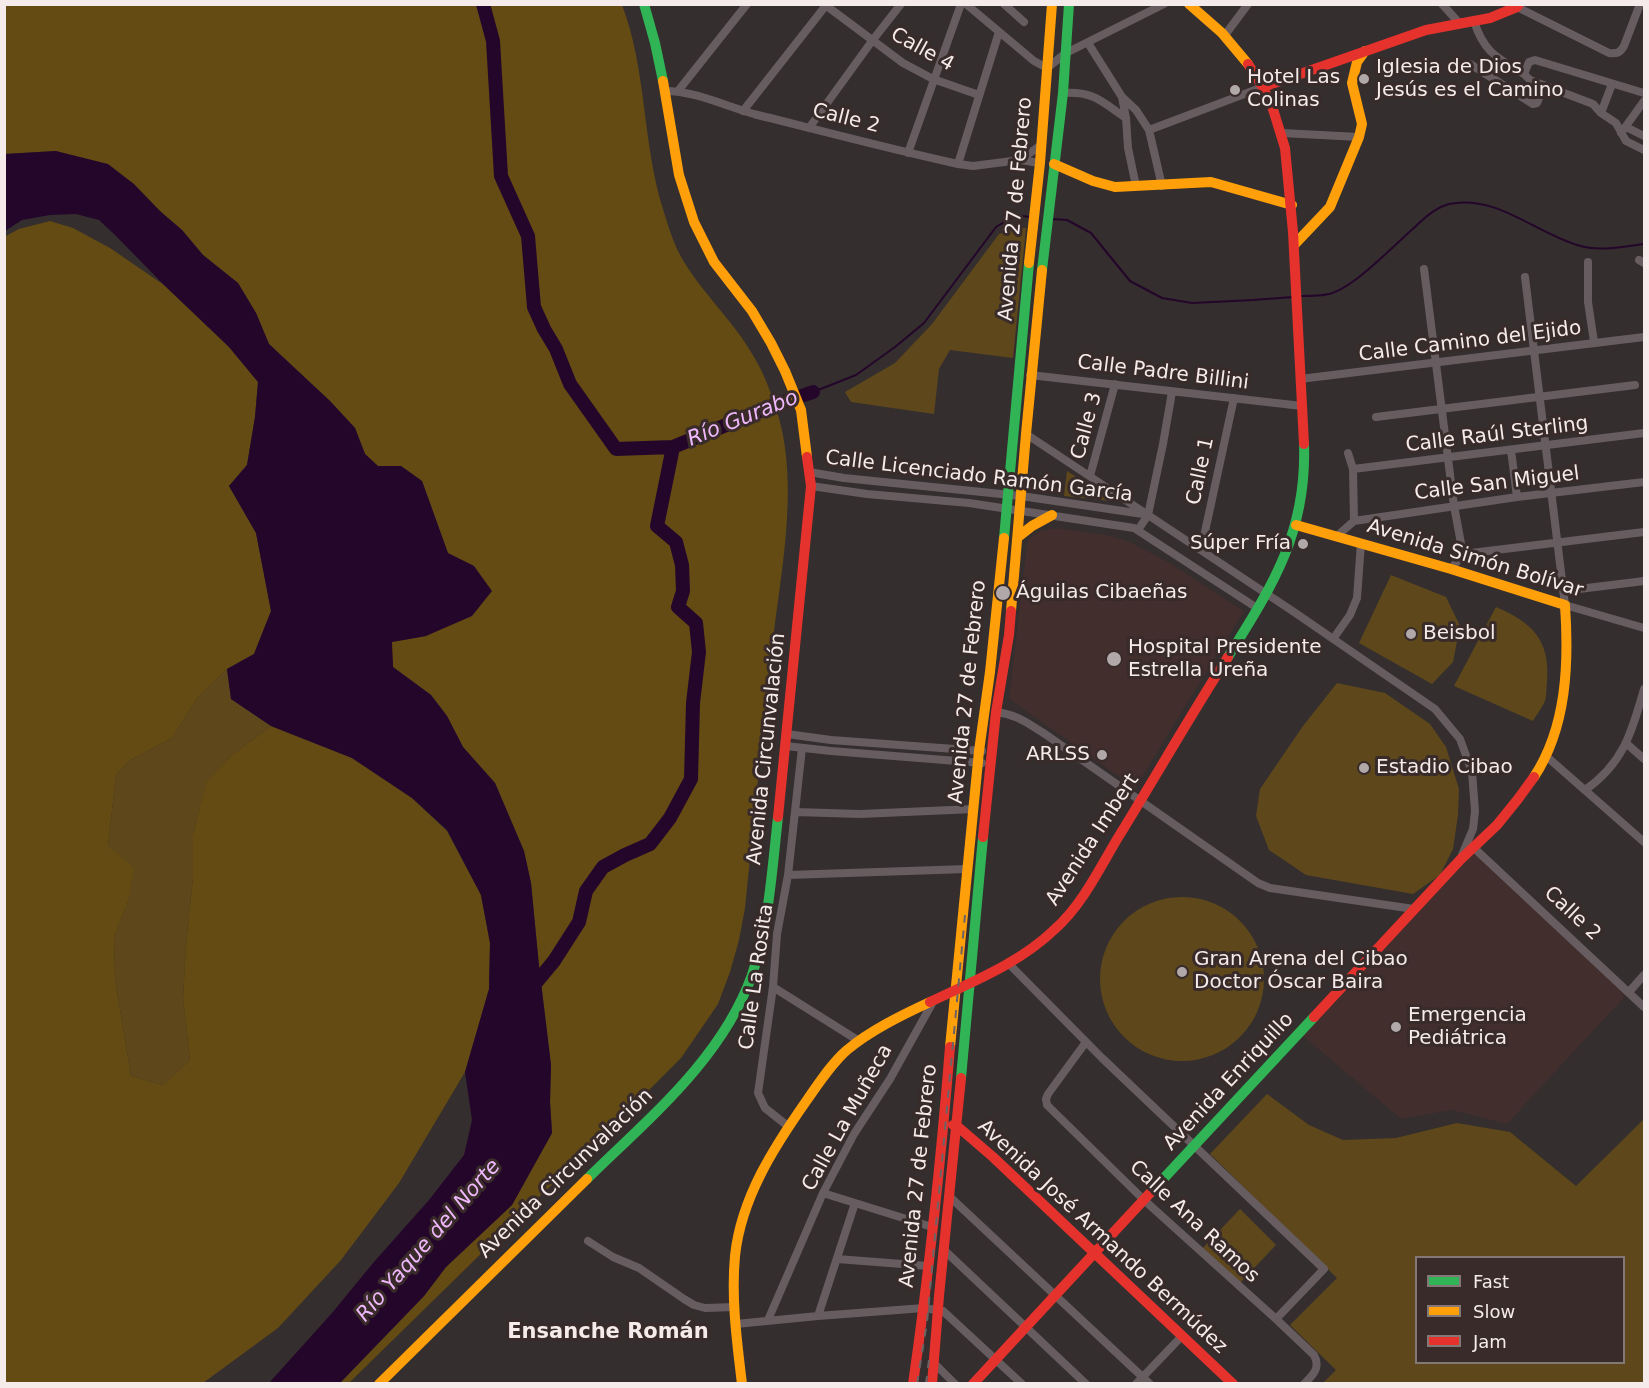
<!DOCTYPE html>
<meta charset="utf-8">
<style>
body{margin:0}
#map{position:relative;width:1649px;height:1388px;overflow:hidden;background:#342e2e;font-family:"DejaVu Sans",sans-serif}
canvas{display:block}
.frame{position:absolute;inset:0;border:6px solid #f5ebeb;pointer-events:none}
.legend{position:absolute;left:1415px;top:1256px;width:210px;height:108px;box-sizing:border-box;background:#382b2a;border:2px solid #847877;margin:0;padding:8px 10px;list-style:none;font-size:18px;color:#f5ebeb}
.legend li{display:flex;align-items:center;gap:12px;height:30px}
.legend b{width:30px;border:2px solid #847877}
</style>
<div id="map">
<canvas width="1649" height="1388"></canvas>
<div class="frame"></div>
<ul class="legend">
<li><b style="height:8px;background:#30b455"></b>Fast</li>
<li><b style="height:8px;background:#ff9f0a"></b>Slow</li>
<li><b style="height:8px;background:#e5322d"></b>Jam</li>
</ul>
</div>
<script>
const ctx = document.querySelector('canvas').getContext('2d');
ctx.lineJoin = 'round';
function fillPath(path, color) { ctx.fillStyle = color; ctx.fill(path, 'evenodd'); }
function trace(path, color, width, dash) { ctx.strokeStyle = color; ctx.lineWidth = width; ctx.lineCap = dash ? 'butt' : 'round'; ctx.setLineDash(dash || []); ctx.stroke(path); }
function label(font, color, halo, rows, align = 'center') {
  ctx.font = font + ' "DejaVu Sans",sans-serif'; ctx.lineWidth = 6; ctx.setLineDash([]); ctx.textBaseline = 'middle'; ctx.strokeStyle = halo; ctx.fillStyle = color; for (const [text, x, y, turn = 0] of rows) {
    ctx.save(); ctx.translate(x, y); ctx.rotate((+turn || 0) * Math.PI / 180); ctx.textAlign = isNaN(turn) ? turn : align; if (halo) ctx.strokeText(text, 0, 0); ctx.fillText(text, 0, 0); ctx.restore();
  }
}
const built = new Path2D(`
 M1056 528 1106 535 1128 541 1168 562 1244 611 1135 788 1009 699 1027 543 1030 538 1041 531Z
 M1474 848 1629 992 1507 1124 1452 1110 1401 1119 1304 1037 1301 1032Z`);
const green = new Path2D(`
 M1017 228H1026L1013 358 950 350 939 369 934 414 851 402 845 392 895 363 932 324 999 234Z
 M1067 471 1111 499V501L1064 496Z
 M1391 575 1446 597 1460 626 1453 662 1432 684 1359 643Z
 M1496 607C1533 623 1550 640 1547 682 1546 688 1547 695 1545 701 1542 708 1536 715 1533 721L1454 686Z
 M227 669 231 699 271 726 232 755 206 784 193 834V877L186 944 183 999 190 1060 163 1085 131 1076 115 979 114 937 128 902 108 846 116 775 129 761 172 738 198 697Z
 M1337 683 1385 693 1430 724 1446 747 1459 789 1458 815 1453 849 1440 875 1413 894 1306 875 1269 850 1256 816 1260 789 1303 726Z
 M1100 979a82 82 0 1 1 164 0a82 82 0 1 1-164 0Z
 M1267 1094 1309 1125 1343 1140 1396 1138 1457 1123 1510 1132 1576 1186 1644 1119V1383H1323L1336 1370 1290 1325 1337 1278 1210 1154ZM1416 1258H1624V1362H1416Z
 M1240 1209 1276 1245 1240 1283 1203 1248Z`);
const forest = new Path2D(`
 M5 5H622C647 70 642 142 663 209 667 222 671 236 677 249 696 288 733 319 754 357 765 375 773 398 779 418 799 491 780 575 772 649 762 735 754 822 745 908L739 940 730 972 718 1004 681 1058 578 1161 541 1195 349 1383H340L424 1296 446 1267 512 1205 552 1133 550 1102 551 1065 539 966 531 883 524 851 495 783 463 747 447 716 431 695 393 667 391 642 426 636 474 566 448 554 422 481 401 466H378L365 454 355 428 330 401 269 344 256 313 238 283 203 255 182 230 161 212 56 151 5 154Z
 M50 221 73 228 110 248 164 285 229 347 258 382 255 417 247 465 229 486 256 533 271 611 254 654 227 669 198 697 172 738 129 761 116 775 108 846 134 868 128 902 114 937 115 979 131 1076 163 1085 190 1060 183 999 186 944 193 877V834L206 783 232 755 271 726 352 758 412 798 447 831 481 895 490 943 489 989 465 1072 399 1183 341 1260 278 1328 203 1383 5 1384 4 237 19 229Z`);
const water = new Path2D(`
 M56 151 108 164 134 184 161 212 182 230 203 255 238 283 256 313 269 344 330 401 355 428 365 454 378 466H401L422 481 448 553 474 566 492 591 472 616 426 636 392 642 393 667 431 695 447 716 463 747 495 783 524 851 531 883 539 966 551 1065 550 1102 552 1133 512 1205 446 1267 424 1296 340 1383H269L332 1313 373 1263 429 1200 464 1155 472 1120 465 1072 489 989 490 943 481 895 447 830 412 798 352 758 271 726 231 699 227 669 254 654 271 611 256 533 229 486 247 465 255 417 258 382 229 347 164 285 116 236 99 220 76 214 50 215 22 220 5 231V154Z`);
const stream = new Path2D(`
 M1051 219 1067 220 1091 233 1130 281 1162 298 1192 303 1253 300 1293 297
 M1302 296C1311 296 1321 296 1329 294 1354 288 1394 245 1415 227 1424 218 1437 207 1449 204 1496 194 1534 232 1577 245 1599 252 1622 247 1644 244
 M813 392 856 375 895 347 924 323 996 227 1016 215 1030 217`);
const river = new Path2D(`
 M483 4 493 41 501 176 528 236 534 307 544 329 556 349 570 384 616 449 673 447 657 526 676 542 682 565 683 591 678 607 696 623 699 652 693 703 691 779 670 818 650 844 625 855 603 867 586 891 579 922 554 961 529 991
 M673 447 772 406 813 392`);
const street = new Path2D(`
 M824 4 903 63 933 79 979 95
 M966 4 1034 61 1047 68 1066 53 1164 4
 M1004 4 1024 22
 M1442 4 1460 24
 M1517 7 1609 53C1617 54 1620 53 1624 46L1640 4
 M1474 21C1484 53 1498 58 1524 74
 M1225 35 1248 4
 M1088 43 1122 97 1126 118 1128 148 1136 186
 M1470 64 1533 104 1537 103 1544 85
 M665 91C695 91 725 106 754 114 822 131 890 149 958 164L973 166 1020 160 1040 163
 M678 91 747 4
 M1063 93C1094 91 1102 102 1126 118
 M1644 93 1535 60 1529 62 1524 74 1530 80 1593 104 1601 113 1616 123 1626 141 1644 150
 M1122 97 1136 110 1149 130 1162 186
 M743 111 827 4
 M1601 113 1612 84
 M1626 127 1644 136
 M809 128 872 41 901 4
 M1149 130 1263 87
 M1282 133 1359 137
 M1621 133 1644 101
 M908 153 961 4
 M1020 160 1041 145
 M958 164 999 32
 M1639 260 1644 263
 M1588 262V302L1594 342
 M1424 269 1454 506 1463 554
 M1525 277 1565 605 1644 628
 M1030 375 1302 406
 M1300 379 1644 337
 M1376 417 1635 385
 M1026 434 1294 612 1435 709 1460 739 1472 772 1475 811 1473 829 1462 855
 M1511 450 1517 497
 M1353 469 1644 433
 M809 472 844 478 1021 496 1143 514
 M1090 476 1115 384
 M811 486 867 494 969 503 1134 528 1257 608
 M1354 521 1517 497 1644 482
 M1138 530 1148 515 1163 444 1172 392
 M1337 536 1354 521 1353 469 1348 453
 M1201 550 1234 398
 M1451 569 1463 554 1644 532
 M1563 591 1644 581
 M1333 639 1350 615 1357 598 1361 543
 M996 712C1018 715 1027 723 1045 734L1258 883 1270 888 1414 909
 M787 734 831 740 982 751
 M1627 744 1644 759
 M786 746 831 751 982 763
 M1546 756 1644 842
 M1585 790C1624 763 1632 731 1644 689
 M795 812 860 814 974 809
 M1474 848 1644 1007
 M788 875 967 869
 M1009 964 1102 1058 1324 1269 1276 1319
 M773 987 859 1041
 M1629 992 1644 975
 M1086 1042 1048 1094 1046 1099 1047 1105 1144 1200 1276 1319 1314 1355C1321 1368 1313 1375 1304 1384
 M789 1127 765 1108 758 1093 773 987 777 934 788 875 802 748
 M823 1193 932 1227
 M950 1197 1150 1384
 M588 1241 613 1257 639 1268 684 1299 694 1305 705 1308 735 1307
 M943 1249 1086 1384
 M837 1259 928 1266
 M818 1316 855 1203
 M768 1320 823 1193 854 1134 890 1079 934 1000
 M736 1324 818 1316 924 1308 943 1311 1022 1384
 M934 1363 955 1384
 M1136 1384 1182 1336`);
const fast = new Path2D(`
 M644 4 655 43 663 81
 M1042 270 1063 93 1069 4
 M1004 538 1029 263
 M1228 657C1273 585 1307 532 1304 444
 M961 1078 983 837
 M587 1179C649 1118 722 1059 752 975 769 924 772 870 778 817
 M1151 1192 1314 1017`);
const slow = new Path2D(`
 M1189 4 1222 33 1248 64
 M663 81 679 175 694 222 714 262 752 311 771 343 785 371 801 410 807 457
 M1054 164 1093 181 1115 187 1211 182 1292 205
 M1295 244 1330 207 1359 137 1362 124 1352 83 1357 62 1365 51
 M1029 263 1040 163 1052 4
 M1296 525 1451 569 1565 605C1569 663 1567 727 1534 777
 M1018 537 1032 526 1052 515
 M1011 611 1026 434 1042 270
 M950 1047 979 751 990 672 1004 538
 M379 1384 587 1179
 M742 1384C737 1342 731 1299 735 1256 741 1198 774 1147 807 1100 819 1083 831 1064 847 1050 871 1030 902 1015 930 1002`);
const jam = new Path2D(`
 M1248 64 1262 86 1272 106 1285 148 1293 232 1304 444
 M1263 87 1426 30 1490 18 1517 7 1519 4
 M778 817 811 486 807 457
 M983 837 996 712 1009 635 1011 611
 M930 1002C974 981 1020 963 1055 929 1083 904 1100 867 1119 836 1156 776 1190 716 1228 657
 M1314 1017 1461 859 1497 825 1518 799 1534 777
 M953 1125 957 1126 993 1157 1233 1384
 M913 1384C929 1272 941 1160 950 1047
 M932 1384 939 1296 961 1078
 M973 1384 1151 1192`);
const rail = new Path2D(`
 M917 1384 927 1322 965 915
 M926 1384 929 1360`);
const markers = [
 [1364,79,6,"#b1a9a9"],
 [1235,90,6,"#b1a9a9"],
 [1303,544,6,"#b1a9a9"],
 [1003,593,8,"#b1a9a9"],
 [1411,634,6,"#b1a9a9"],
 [1114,659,8,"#b1a9a9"],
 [1102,755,6,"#b1a9a9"],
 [1364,768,6,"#b1a9a9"],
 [1182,972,6,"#b1a9a9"],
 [1396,1027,6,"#b1a9a9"]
];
const streetNames = [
 ["Calle 4",922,50,29],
 ["Calle 2",846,119,14],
 ["Avenida 27 de Febrero",1016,209,-85],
 ["Calle Camino del Ejido",1470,342,-7],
 ["Calle Padre Billini",1163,373,7],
 ["Calle 3",1087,426,-75],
 ["Calle Raúl Sterling",1497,435,-7],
 ["Calle 1",1201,471,-78],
 ["Calle Licenciado Ramón García",979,477,7],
 ["Calle San Miguel",1497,484,-7],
 ["Avenida Simón Bolívar",1475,559,17],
 ["Avenida 27 de Febrero",968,692,-84],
 ["Avenida Circunvalación",767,749,-84],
 ["Avenida Imbert",1093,840,-57],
 ["Calle 2",1572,914,43],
 ["Calle La Rosita",757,977,-82],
 ["Avenida Enriquillo",1229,1082,-47],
 ["Calle La Muñeca",848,1118,-61],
 ["Avenida Circunvalación",566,1174,-44],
 ["Avenida 27 de Febrero",919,1176,-84],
 ["Calle Ana Ramos",1194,1222,43],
 ["Avenida José Armando Bermúdez",1102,1237,43]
];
const poiNames = [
 ["Iglesia de Dios",1376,68],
 ["Jesús es el Camino",1376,91],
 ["Hotel Las",1247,78],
 ["Colinas",1247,101],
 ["Súper Fría",1291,544,"right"],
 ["Águilas Cibaeñas",1016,593],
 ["Beisbol",1423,634],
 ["Hospital Presidente",1128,648],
 ["Estrella Ureña",1128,671],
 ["ARLSS",1090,755,"right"],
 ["Estadio Cibao",1376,768],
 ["Gran Arena del Cibao",1194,960],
 ["Doctor Óscar Baira",1194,983],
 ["Emergencia",1408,1016],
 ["Pediátrica",1408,1039]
];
const waterNames = [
 ["Río Gurabo",743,419,-22],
 ["Río Yaque del Norte",429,1241,-49]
];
const neighbourhoodNames = [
 ["Ensanche Román",608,1333]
];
fillPath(built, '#412e2d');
fillPath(green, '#5e481b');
fillPath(forest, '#644b13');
fillPath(water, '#25062b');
trace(stream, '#25062b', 2);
trace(river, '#25062b', 14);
trace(street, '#675d61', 8);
trace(fast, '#30b455', 10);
trace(slow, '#ff9f0a', 10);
trace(jam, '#e5322d', 10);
trace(rail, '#6b6466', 2, [8, 8]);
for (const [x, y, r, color] of markers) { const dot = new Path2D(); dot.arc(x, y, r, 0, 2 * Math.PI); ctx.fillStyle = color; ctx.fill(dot); trace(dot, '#382b2a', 2); }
label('20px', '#f5ebeb', '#382b2a', streetNames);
label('20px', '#f5ebeb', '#382b2a', poiNames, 'left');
label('italic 21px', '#f0b8fc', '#382b2a', waterNames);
label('bold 21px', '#f5ebeb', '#382b2a', neighbourhoodNames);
</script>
